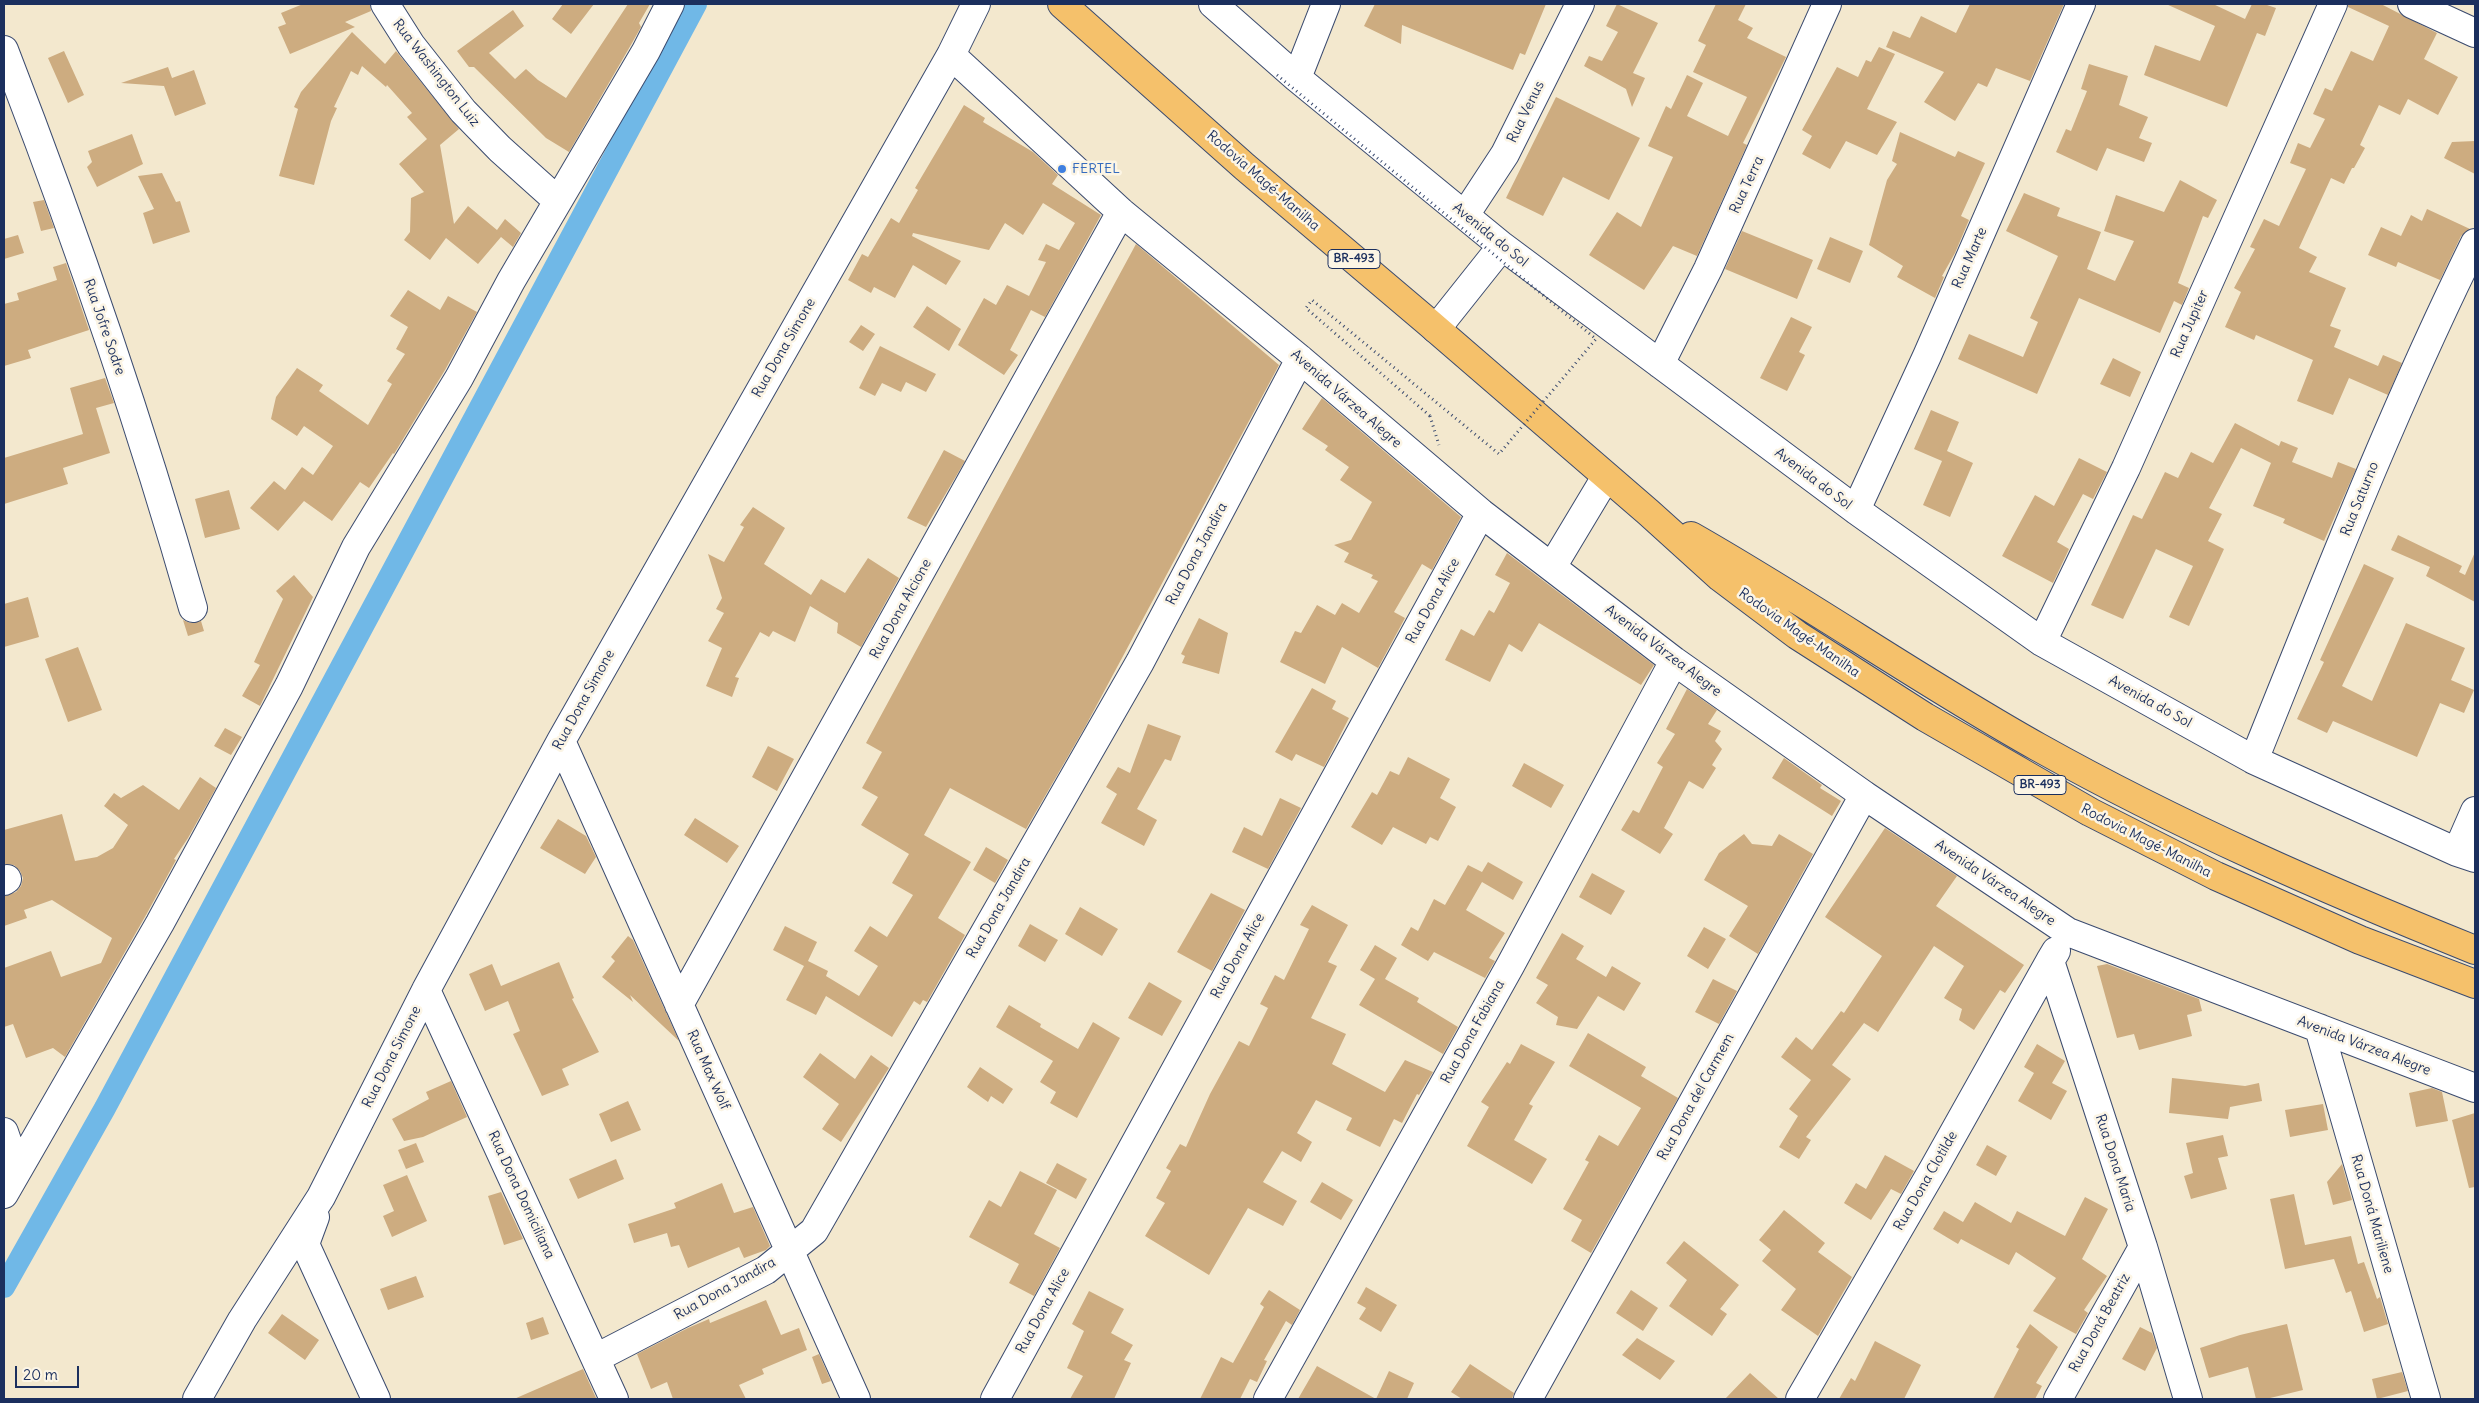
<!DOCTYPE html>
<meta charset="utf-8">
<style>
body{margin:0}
#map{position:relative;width:2479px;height:1403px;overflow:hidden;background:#f3e8ce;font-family:Delius,sans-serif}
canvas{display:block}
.frame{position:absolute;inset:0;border:5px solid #1b2f5e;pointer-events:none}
.scale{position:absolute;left:15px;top:1366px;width:64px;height:22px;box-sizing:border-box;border:2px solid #1b2f5e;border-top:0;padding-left:6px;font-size:15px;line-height:18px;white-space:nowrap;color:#1b2f5e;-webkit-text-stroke:4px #fcf5e5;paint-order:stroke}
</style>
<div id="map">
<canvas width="2479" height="1403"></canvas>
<div class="frame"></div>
<div class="scale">20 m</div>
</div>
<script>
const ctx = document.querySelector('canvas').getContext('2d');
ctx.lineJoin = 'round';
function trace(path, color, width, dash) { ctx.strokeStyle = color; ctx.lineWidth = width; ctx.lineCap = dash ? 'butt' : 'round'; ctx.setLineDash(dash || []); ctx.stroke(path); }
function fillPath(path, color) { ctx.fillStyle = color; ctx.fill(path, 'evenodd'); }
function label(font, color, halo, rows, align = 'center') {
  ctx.font = font + ' Delius,sans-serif'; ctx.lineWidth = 5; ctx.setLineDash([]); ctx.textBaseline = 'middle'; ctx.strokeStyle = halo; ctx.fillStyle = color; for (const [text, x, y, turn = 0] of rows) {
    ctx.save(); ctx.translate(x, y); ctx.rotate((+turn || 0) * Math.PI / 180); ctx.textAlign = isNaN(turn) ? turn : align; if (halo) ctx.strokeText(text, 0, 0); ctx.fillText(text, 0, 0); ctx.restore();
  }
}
const canal = new Path2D(`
 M4 1287 105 1108 696 4`);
const building = new Path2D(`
 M303 4H370L371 11 345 22 355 27 290 54 278 27 286 24 281 13Z
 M563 4H594L571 34 552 19Z
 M628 4H650L639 23 641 27 632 43 569 152 546 138 474 67H469L457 51 513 10 524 26 489 53 515 79 526 69 538 80 566 98Z
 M1375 4H1546L1525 55 1520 53 1513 70 1402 25 1401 44 1364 26Z
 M1617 4 1658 23 1633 73 1645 78 1632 107 1626 89 1584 66 1589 56 1602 61 1618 32 1606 26Z
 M1716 4H1746L1738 20 1753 28 1747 38 1786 57 1743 143 1747 145 1697 256 1673 246 1644 290 1589 255 1617 212 1641 227 1673 157 1648 146 1666 106 1671 109 1687 75 1703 83 1687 116 1728 136 1747 97 1693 72 1706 45 1698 41Z
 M1970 4H2064L2030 81 1996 68 1987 87 1978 83 1955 121 1924 102 1944 72 1886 47 1893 31 1910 38 1921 16 1956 33Z
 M2166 4H2213L2245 19 2252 4H2264L2276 8 2265 36 2257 33 2227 107 2144 75 2155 45 2200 61 2215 26Z
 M2348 4H2381L2437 33 2424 59 2458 77 2438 115 2408 99 2400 115 2379 105 2360 145 2365 148 2354 168H2352L2344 184 2331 178 2299 248 2317 257 2309 272 2346 288 2330 326 2341 330 2334 347 2378 366 2383 355 2402 363 2388 395 2349 378 2333 415 2297 401 2313 360 2256 335 2254 340 2225 327 2241 292 2234 288 2255 249 2250 247 2264 219 2279 226 2306 169 2290 163 2298 143 2310 148 2325 119 2313 114 2325 88 2332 91 2351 51 2373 61 2389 26 2348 7Z
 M352 32 385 64 396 51 459 129 440 145 454 224 468 206 497 230 505 219 521 233 513 247 501 237 478 264 446 238 430 260 404 240 410 232 411 198 424 192 399 164 427 139 407 117 412 113 387 85 386 87 362 66 358 75 351 71 334 107 337 108 331 121 314 185 279 176 298 109 294 107 301 92Z
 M1879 47 1895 54 1867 109 1897 122 1877 155 1846 141 1830 169 1802 154 1812 136 1802 130 1837 67 1858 77 1866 60 1871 62Z
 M64 51 84 95 68 103 48 58Z
 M2089 64 2128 76 2119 105 2148 117 2139 138 2152 143 2144 162 2107 148 2097 171 2056 152 2066 129 2071 131 2087 91 2081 89Z
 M168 67 172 78 194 70 206 104 175 116 164 86 121 83Z
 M1556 97 1640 138 1609 200 1563 177 1543 216 1506 198Z
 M964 105 985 118 983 122 1033 152 1058 175 1052 184 1101 215 1045 317 1031 310 1010 350 1018 355 1004 375 958 345 984 298 996 305 1007 285 1029 296 1046 262 1038 260 1046 244 1059 250 1075 223 1043 203 1023 235 1005 223 989 250 913 233 912 236 961 261 946 285 913 265 895 298 874 287 871 293 848 280 862 254 868 257 891 218 899 223 918 190 915 188Z
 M1900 132 1955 157 1958 151 1985 163 1961 216 1969 220 1955 253 1942 276 1944 277 1935 298 1897 277 1903 266 1869 245 1887 180 1897 164 1892 161Z
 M132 134 143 164 97 187 87 167 92 162 88 151Z
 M2475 141V174L2444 158 2452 142Z
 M162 173 176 202 180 201 190 232 153 244 143 213 154 209 138 176Z
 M2180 180 2217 200 2208 218 2203 216 2178 283 2189 288 2182 305 2174 301 2160 333 2079 298 2037 394 1958 359 1969 334 2023 357 2038 322 2030 318 2058 256 2006 231 2024 193 2060 208 2057 216 2101 232 2087 269 2115 281 2134 241 2104 231 2116 195 2164 212Z
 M44 200 54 228 41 231 33 202Z
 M2427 209 2470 229 2461 236 2440 280 2398 262 2396 267 2368 255 2381 227 2401 236 2411 215 2422 221Z
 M1742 231 1813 260 1797 299 1725 269Z
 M18 235 24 253 4 259V239Z
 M1830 237 1863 251 1850 283 1817 269Z
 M1136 244 1279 365 1085 727 1026 829 950 788 924 835 971 862 938 918 965 935 927 1002 923 1000 920 1005 914 1001 892 1037 826 996 816 1015 786 1000 804 966 773 950 785 926 817 942 808 961 828 971 826 976 859 996 878 966 854 951 870 926 887 937 913 895 892 883 909 854 861 825 878 797 862 788 882 752 866 743Z
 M66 263 89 330 28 350 31 358 4 366V304L19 300 17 293 57 280 53 267Z
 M408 290 440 310 448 296 477 312 445 370 394 454 393 453 369 488 360 482 332 521 304 501 278 531 250 508 274 481 285 490 302 467 313 475 333 446 304 426 297 436 271 419 276 397 297 368 323 385 319 391 368 425 392 384 387 381 405 354 396 349 408 327 390 316Z
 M927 306 961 329 949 351 913 327Z
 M1791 317 1812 327 1799 352 1805 355 1787 391 1760 378Z
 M861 325 875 334 863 351 849 342Z
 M880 346 936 374 926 392 906 382 901 392 882 383 875 396 859 388Z
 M2113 358 2141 372 2130 397 2100 384Z
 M105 378 114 403 96 408 110 453 63 468 68 484 4 504V458L83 434 70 388Z
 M1322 398 1461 517 1432 570 1422 564 1394 612 1405 618 1378 668 1342 647 1325 684 1280 662 1295 631 1301 633 1317 605 1335 615 1342 603 1359 613 1378 581 1371 578 1373 575 1344 562 1349 553 1334 545 1351 540 1372 502 1340 480 1349 467 1325 450 1328 446 1302 429Z
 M1931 410 1959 422 1947 451 1973 463 1950 517 1923 505 1942 461 1914 449Z
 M2235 423 2279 446 2281 441 2298 448 2292 462 2332 478 2338 462 2356 469 2324 541 2283 523 2285 519 2253 506 2271 463 2241 448 2209 508 2222 514 2208 541 2224 549 2189 626 2169 617 2193 566 2156 549 2123 619 2091 605 2133 515 2142 519 2165 472 2178 478 2191 452 2213 463Z
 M944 450 965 461 926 527 907 518Z
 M2079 458 2107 472 2093 499 2083 494 2057 542 2069 549 2053 583 2002 556 2035 495 2054 506Z
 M229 490 240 529 205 538 195 499Z
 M753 507 785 528 764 564 811 595 821 579 845 593 868 558 899 578 861 647 837 633 838 623 810 606 795 642 773 631 769 637 760 632 735 677 739 678 732 697 706 686 722 648 708 641 724 613 716 609 722 598 708 554 724 562 744 527 740 525Z
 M2398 535 2462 566 2459 572 2465 575 2475 552V602L2426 576 2430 567 2391 550Z
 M1507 553 1654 665 1641 685 1539 623 1522 652 1509 644 1490 682 1445 660 1461 629 1474 636 1489 610 1494 613 1510 583 1495 575Z
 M2364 564 2394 578 2342 686 2372 701 2406 623 2465 648 2451 680 2474 690 2464 713 2440 703 2417 757 2333 721 2327 733 2297 719 2324 662 2320 660Z
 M294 575 313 597 260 706 242 696 260 665 254 662 283 599 276 591Z
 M28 597 39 637 4 647V604Z
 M1199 618 1228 633 1219 674 1182 663 1185 656 1181 654Z
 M183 620 190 623 201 621 204 631 188 636Z
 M78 647 102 710 68 722 45 659Z
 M1312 688 1336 701 1332 709 1349 718 1324 767 1296 754 1292 761 1275 752Z
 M1687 689 1717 710 1708 724 1721 731 1715 741 1722 749 1712 765 1716 768 1703 789 1689 781 1664 828 1673 834 1660 854 1621 830 1633 810 1639 813 1663 767 1657 763 1675 734 1666 729Z
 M1148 724 1181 736 1171 761 1165 759 1137 809 1157 820 1144 846 1101 823 1117 794 1106 787 1118 767 1130 773Z
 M225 728 242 737 231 755 214 746Z
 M768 746 794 759 777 791 752 777Z
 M1408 757 1450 779 1440 798 1456 807 1438 841 1430 837 1426 844 1393 827 1382 845 1351 827 1372 792 1377 795 1390 771 1399 775Z
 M1784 758 1822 785 1820 788 1841 801 1832 816 1772 778Z
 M1524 763 1564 785 1551 808 1512 786Z
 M200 777 216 788 188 838 174 859 176 860 146 915 65 1057 53 1048 26 1058 13 1024 4 1027V968L51 951 61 977 101 963 112 938 52 900 24 910 27 918 4 926V896L16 892 21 886 23 878 20 871 14 865 4 864V830L62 814 75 861 97 857 113 848 128 825 104 806 114 793 121 798 143 785 179 810Z
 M1280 798 1301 808 1268 869 1232 852 1244 827 1262 836Z
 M695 818 739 846 727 863 684 835Z
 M558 819 586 836 596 857 585 874 540 848Z
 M1885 828 1957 876 1936 906 2024 965 2005 993 2000 990 1974 1030 1959 1020 1962 1009 1944 998 1964 966 1934 946 1878 1032 1864 1023 1832 1065 1851 1079 1806 1137 1811 1140 1799 1159 1779 1147 1798 1116 1789 1109 1811 1080 1781 1057 1796 1037 1812 1050 1841 1011 1844 1013 1882 956 1825 917Z
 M1744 834 1752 844 1772 846 1779 834 1813 854 1758 954 1729 936 1748 906 1704 880 1719 853Z
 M986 847 1008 860 995 883 973 870Z
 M1488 862 1523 882 1513 900 1482 882 1466 910 1505 933 1489 958 1495 961 1485 978 1434 952 1428 961 1401 945 1411 927 1418 931 1434 899 1445 905 1468 865 1482 872Z
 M1592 873 1625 891 1611 915 1579 897Z
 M1211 893 1245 910 1212 971 1177 952Z
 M1312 905 1348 925 1328 962 1337 966 1311 1018 1346 1034 1332 1064 1385 1092 1405 1060 1433 1072 1419 1095 1417 1094 1402 1123 1394 1119 1380 1147 1346 1130 1352 1118 1316 1100 1297 1133 1312 1142 1301 1162 1282 1151 1263 1182 1297 1201 1283 1226 1248 1208 1209 1275 1145 1236 1165 1203 1156 1198 1171 1171 1166 1168 1180 1144 1186 1147 1210 1094 1239 1041 1249 1046 1268 1008 1260 1004 1275 975 1284 980 1309 929 1300 925Z
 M1080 907 1118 929 1102 956 1065 934Z
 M1030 924 1058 940 1045 962 1018 946Z
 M1704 927 1726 939 1708 969 1687 956Z
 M1562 933 1584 946 1576 959 1606 977 1612 966 1641 983 1624 1011 1598 996 1577 1029 1556 1025 1558 1017 1536 1003 1548 985 1536 978Z
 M628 936 633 940 679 1041 630 995 633 1002 602 977 615 961 611 957Z
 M1375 945 1397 958 1385 979 1419 998 1417 1002 1458 1027 1443 1054 1359 1005 1375 979 1360 970Z
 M559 962 574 998 572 999 599 1052 562 1069 569 1085 542 1096 513 1034 520 1031 508 1001 485 1011 469 974 492 964 501 986Z
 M2107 964 2199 999 2202 1011 2187 1015 2192 1036 2139 1050 2134 1034 2117 1038 2097 966Z
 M1713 979 1737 991 1719 1024 1695 1012Z
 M1149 982 1182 1001 1162 1036 1128 1018Z
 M1009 1005 1041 1024 1040 1027 1078 1049 1093 1022 1120 1038 1077 1118 1050 1103 1056 1092 1040 1082 1053 1061 996 1027Z
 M1588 1033 1646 1067 1641 1076 1678 1098 1591 1253 1571 1241 1582 1220 1563 1209 1589 1162 1585 1160 1599 1135 1618 1146 1641 1108 1569 1066Z
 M1521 1044 1555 1062 1529 1104 1533 1106 1514 1140 1547 1159 1532 1184 1467 1146 1489 1107 1481 1102 1507 1062 1510 1064Z
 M2037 1044 2065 1061 2052 1083 2067 1091 2051 1120 2018 1101 2034 1073 2024 1067Z
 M820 1053 855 1079 871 1055 889 1068 841 1142 822 1129 839 1104 803 1077Z
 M980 1067 1013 1089 1003 1104 991 1096 988 1102 967 1087Z
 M2172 1078 2245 1086 2259 1083 2262 1101 2230 1107 2228 1119 2169 1113Z
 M451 1081 467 1117 423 1137 404 1141 392 1119 429 1099 426 1092Z
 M2432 1088 2442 1092 2448 1121 2416 1127 2409 1093Z
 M628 1101 641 1130 611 1142 599 1114Z
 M2323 1104 2328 1130 2290 1137 2285 1110Z
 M2475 1113V1187L2469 1188 2452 1120Z
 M2223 1135 2228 1156 2218 1158 2227 1189 2191 1199 2184 1176 2193 1173 2186 1143Z
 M416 1143 424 1162 406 1169 398 1150Z
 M1987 1145 2007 1156 1996 1176 1976 1165Z
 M1885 1155 1914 1171 1901 1194 1891 1189 1871 1220 1844 1203 1856 1183 1866 1189Z
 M616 1159 624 1179 578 1199 569 1179Z
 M1057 1163 1087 1179 1076 1199 1046 1183Z
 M2342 1164 2352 1200 2333 1205 2327 1182Z
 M1020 1171 1057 1190 1034 1234 1060 1248 1034 1296 1009 1283 1019 1264 969 1237 989 1200 1001 1207Z
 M407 1175 427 1221 392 1237 383 1216 394 1211 383 1185Z
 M1322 1182 1353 1200 1341 1220 1310 1202Z
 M722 1183 734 1213 753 1207 770 1246 766 1250 744 1258 739 1247 688 1268 679 1245 671 1247 667 1233 634 1243 628 1224 676 1208 674 1203Z
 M501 1192 523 1239 504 1245 488 1196Z
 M2294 1194 2305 1245 2351 1236 2358 1264 2364 1262 2377 1299 2380 1297 2388 1324 2364 1332 2351 1291 2346 1293 2334 1259 2285 1269 2270 1199Z
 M2085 1197 2108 1209 2082 1259 2107 1276 2084 1310 2088 1313 2076 1334 2033 1311 2056 1278 2016 1252 2009 1265 1961 1239 1958 1244 1933 1229 1944 1211 1963 1222 1975 1202 2011 1223 2017 1211 2065 1236Z
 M1784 1210 1825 1243 1818 1252 1852 1277 1818 1336 1781 1310 1796 1289 1762 1261 1771 1250 1759 1240Z
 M1684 1241 1739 1285 1720 1309 1727 1314 1712 1336 1669 1306 1687 1280 1666 1263Z
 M416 1276 424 1297 388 1310 380 1289Z
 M1366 1287 1397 1305 1381 1332 1359 1319 1366 1308 1357 1303Z
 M1269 1290 1300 1310 1292 1325 1286 1321 1264 1360 1267 1361 1257 1382 1250 1379 1240 1399H1200L1221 1357 1233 1363 1264 1307 1260 1304Z
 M1631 1290 1658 1308 1643 1331 1616 1313Z
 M1089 1291 1124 1309 1111 1333 1133 1345 1124 1360 1131 1363 1114 1399H1070L1083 1376 1067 1368 1084 1331 1072 1324Z
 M766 1300 781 1335 799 1328 807 1350 762 1369 764 1374 739 1385 746 1399H673L667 1382 651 1389 637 1354 688 1328 709 1319 710 1323Z
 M282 1314 319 1340 305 1360 268 1333Z
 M543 1317 549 1334 531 1340 526 1323Z
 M2030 1324 2058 1347 2036 1383 2042 1386 2035 1399H1993L2019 1349 2016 1347Z
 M2287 1324 2303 1390 2266 1399H2256L2248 1367 2209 1378 2200 1348 2240 1335Z
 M2140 1327 2152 1333 2157 1348 2145 1371 2122 1359Z
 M1637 1338 1675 1361 1660 1380 1622 1355Z
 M1875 1341 1921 1365 1904 1399H1839L1851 1378 1855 1381Z
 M819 1354 831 1381 822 1384 812 1357Z
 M1470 1364 1514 1393 1512 1399H1462L1451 1392Z
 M1317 1366 1376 1399 1389 1371 1414 1383 1407 1399H1298Z
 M583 1369 596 1398 514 1399Z
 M2402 1372 2408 1391 2377 1399 2372 1379Z
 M1750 1373 1779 1399H1725Z`);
const path = new Path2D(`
 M1430 416 1439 445`);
const minor = new Path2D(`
 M385 4 411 45 463 111 500 149 558 201
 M1213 4 1297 78 1502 246 1856 510 2042 642 2254 760 2457 852 2475 858
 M2412 4 2475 33
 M4 50C75 233 139 419 193 608
 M951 55 1121 212 1300 359 1481 513 1674 661 1864 795 2068 932 2475 1088
 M1297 78 1326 4
 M1465 215 1505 154 1580 4
 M1436 329 1502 246
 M1660 364 1708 269 1827 4
 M1856 510 1927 356 2081 4
 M1552 567 1606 477
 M2042 642 2126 468 2333 4
 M561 741 856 1399
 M2254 760C2324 586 2392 411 2475 243
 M2457 852 2475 811
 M4 881 7 879
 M2056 951 2050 961 2143 1247 2188 1399
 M426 990 614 1399
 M679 1005 1121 212
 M2319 1028 2426 1399
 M4 1132 17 1170
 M4 1194 160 923 289 686 356 547 459 378 511 281 646 51 670 4
 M315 1217 305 1244 376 1399
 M596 1358 766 1270 814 1231 1140 662 1300 359
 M197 1399 242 1320 321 1197 426 990 561 741 951 55 976 4
 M995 1399 1481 513
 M1268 1399 1510 966 1674 661
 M1528 1399 1864 795
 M1800 1399 1934 1168 2050 961
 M2058 1399 2143 1247`);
const highway = new Path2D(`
 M1062 4 1245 167 1428 322 1648 512 1720 577 1797 635 1925 717 2090 812 2216 876 2360 940 2475 984
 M1691 536C1809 603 1920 681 2038 747 2179 826 2326 890 2475 950`);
const pathBridge = new Path2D(`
 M1277 75 1596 339 1499 454 1312 300 1306 308 1430 416`);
const markers = [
 [1062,169,5,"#3f7fe0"]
];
const shields = [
 [1354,259,52],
 [2040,785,52]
];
const shieldNames = [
 ["BR-493",1354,259],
 ["BR-493",2040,785]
];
const streetNames = [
 ["Rua Washington Luiz",436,73,52],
 ["Rua Venus",1526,112,-64],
 ["Rodovia Magé-Manilha",1263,181,41],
 ["Rua Terra",1747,185,-65],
 ["Avenida do Sol",1490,235,39],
 ["Rua Marte",1970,258,-66],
 ["Rua Jupiter",2190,324,-66],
 ["Rua Jofre Sodre",104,327,71],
 ["Rua Dona Simone",784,348,-60],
 ["Avenida Várzea Alegre",1346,399,41],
 ["Avenida do Sol",1813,479,37],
 ["Rua Saturno",2360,499,-68],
 ["Rua Dona Jandira",1197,554,-62],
 ["Rua Dona Alice",1433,601,-61],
 ["Rua Dona Alcione",901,609,-61],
 ["Rodovia Magé-Manilha",1799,633,35],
 ["Avenida Várzea Alegre",1663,651,37],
 ["Rua Dona Simone",584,700,-61],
 ["Avenida do Sol",2150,702,29],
 ["Rodovia Magé-Manilha",2146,841,27],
 ["Avenida Várzea Alegre",1995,883,34],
 ["Rua Dona Jandira",999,908,-60],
 ["Rua Dona Alice",1238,956,-61],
 ["Rua Dona Fabiana",1473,1032,-61],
 ["Avenida Várzea Alegre",2364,1046,21],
 ["Rua Dona Simone",392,1057,-63],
 ["Rua Max Wolf",708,1070,66],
 ["Rua Dona del Carmem",1696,1097,-61],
 ["Rua Dona Maria",2115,1163,72],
 ["Rua Dona Clotilde",1926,1181,-60],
 ["Rua Dona Domiciliana",521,1195,65],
 ["Rua Doná Mariliene",2372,1214,74],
 ["Rua Dona Jandira",725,1289,-29],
 ["Rua Dona Alice",1043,1311,-61],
 ["Rua Doná Beatriz",2100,1323,-61]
];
const shopNames = [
 ["FERTEL",1072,169]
];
trace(canal, '#70b8e7', 22);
fillPath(building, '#cdac80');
trace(minor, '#3b4b6f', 30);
trace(highway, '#3b4b6f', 30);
trace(path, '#3b4b6f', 3, [1, 4]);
trace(minor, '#fff', 28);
trace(highway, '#f5c16b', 28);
trace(pathBridge, '#3b4b6f', 3, [1, 4]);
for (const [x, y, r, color] of markers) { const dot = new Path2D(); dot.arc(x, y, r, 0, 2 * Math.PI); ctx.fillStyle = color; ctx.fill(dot); trace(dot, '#fcf5e5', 2); }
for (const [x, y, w] of shields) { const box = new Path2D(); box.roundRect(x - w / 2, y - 9.5, w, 19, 4); ctx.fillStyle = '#fcf5e5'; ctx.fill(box); trace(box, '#1b2f5e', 1); }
label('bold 12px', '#1b2f5e', null, shieldNames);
label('14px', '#1b2f5e', '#fcf5e5', streetNames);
label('14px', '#366cbe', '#fcf5e5', shopNames, 'left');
</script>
